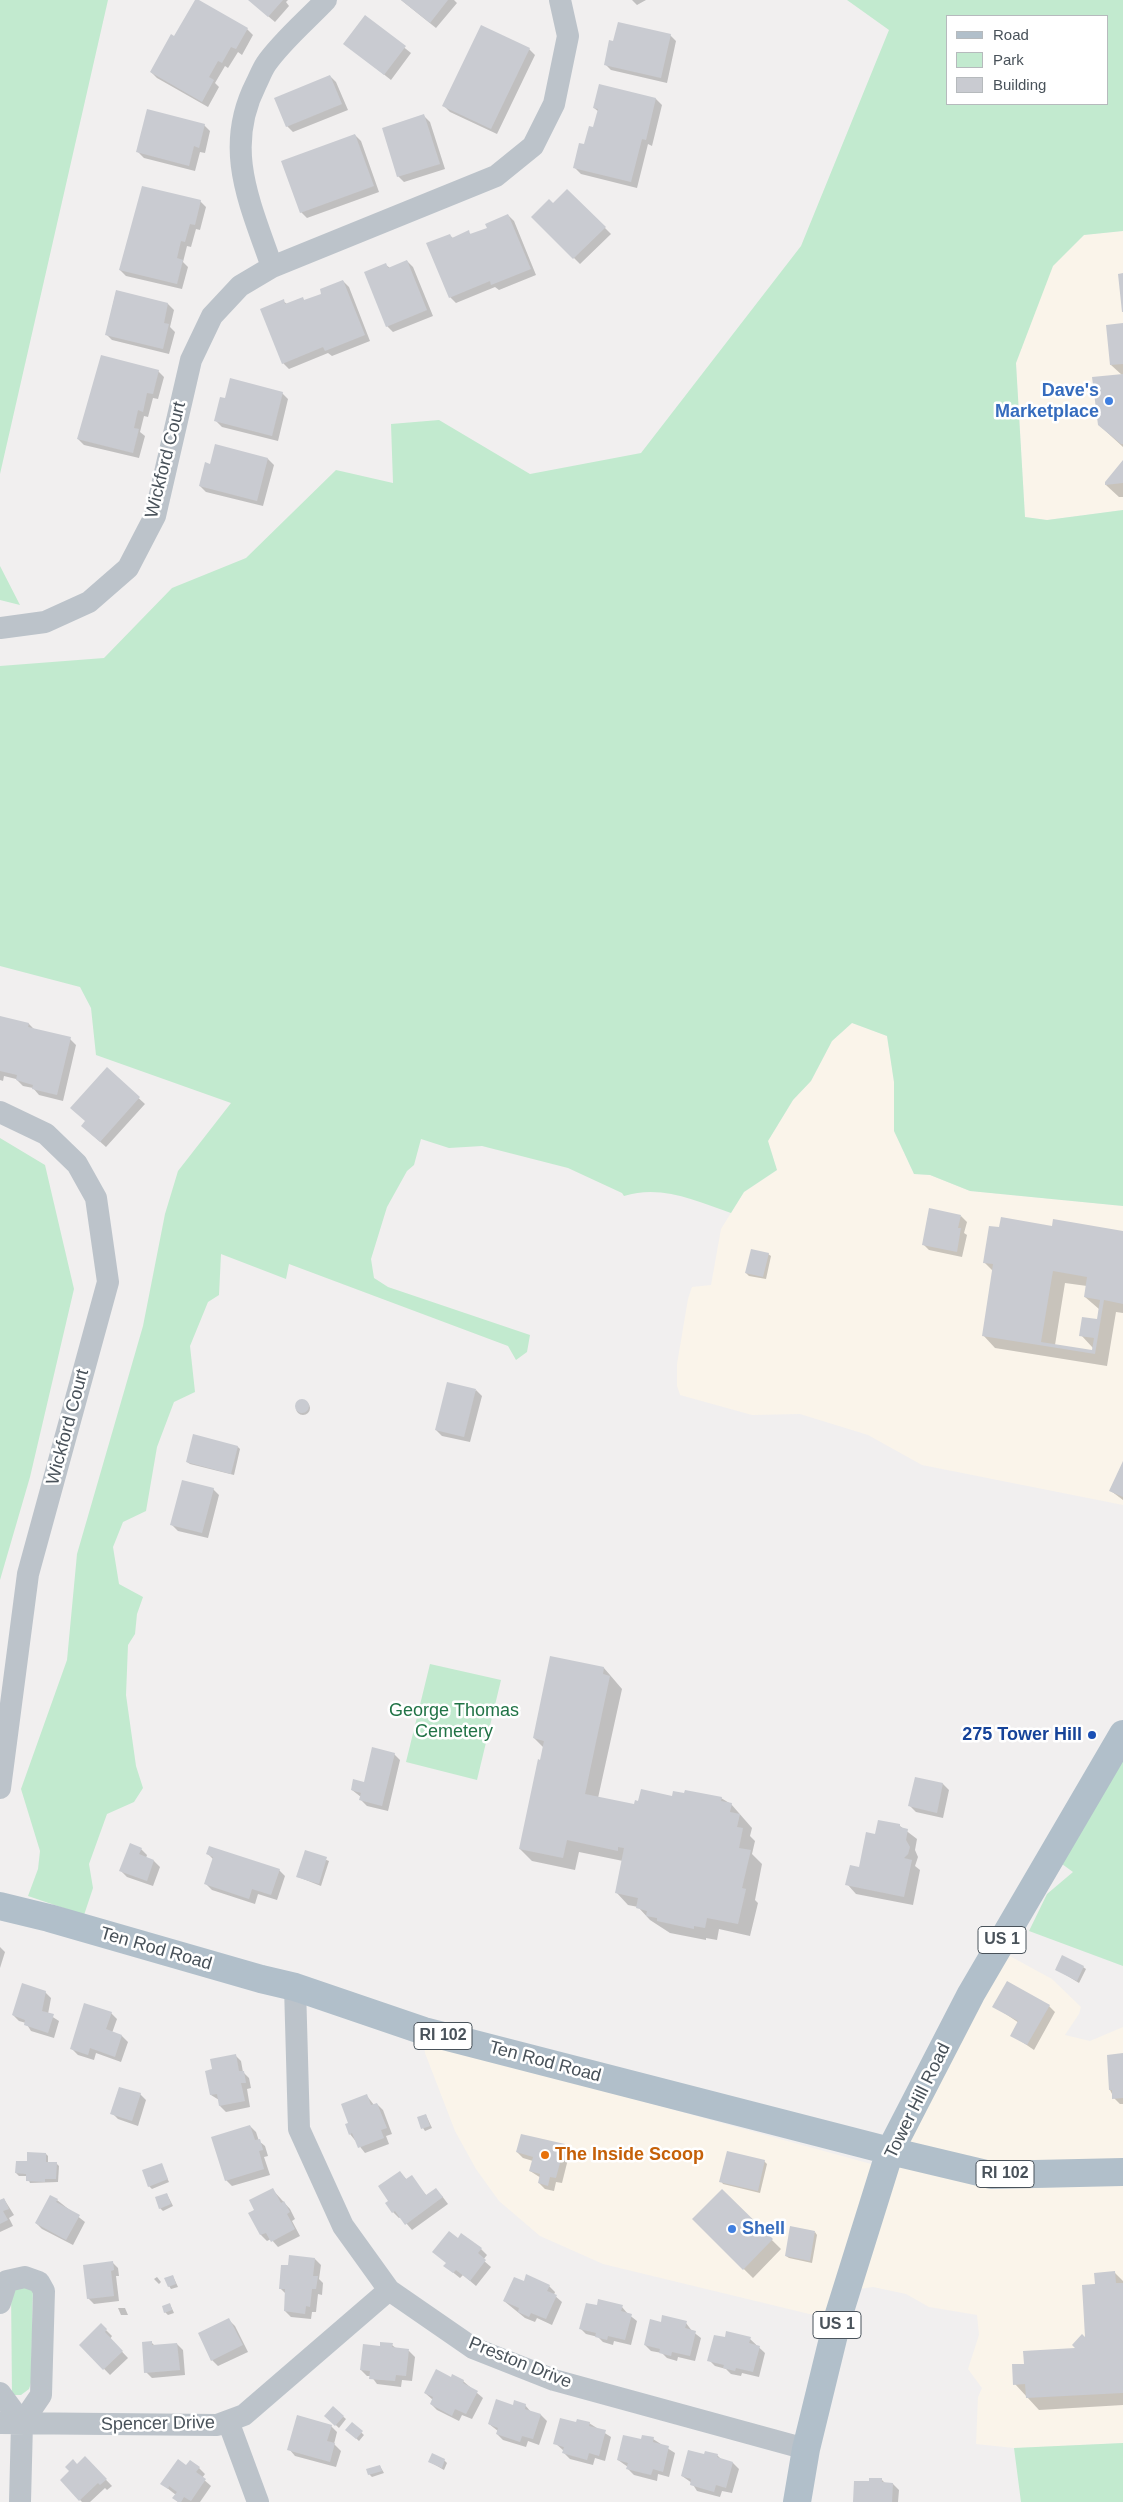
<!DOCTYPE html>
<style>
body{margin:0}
#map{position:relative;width:1123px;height:2502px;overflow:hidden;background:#f1efef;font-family:Helvetica,sans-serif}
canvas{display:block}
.legend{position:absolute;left:946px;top:15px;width:162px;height:90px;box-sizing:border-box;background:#fff;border:1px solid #b6babd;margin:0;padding:6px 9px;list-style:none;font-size:15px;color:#49525a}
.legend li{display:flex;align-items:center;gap:10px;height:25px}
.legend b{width:25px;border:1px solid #b6babd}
</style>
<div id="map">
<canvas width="1123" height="2502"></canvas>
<ul class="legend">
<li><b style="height:6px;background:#b1bfca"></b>Road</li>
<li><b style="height:14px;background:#c2eacf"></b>Park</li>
<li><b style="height:14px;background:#c9cbd1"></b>Building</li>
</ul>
</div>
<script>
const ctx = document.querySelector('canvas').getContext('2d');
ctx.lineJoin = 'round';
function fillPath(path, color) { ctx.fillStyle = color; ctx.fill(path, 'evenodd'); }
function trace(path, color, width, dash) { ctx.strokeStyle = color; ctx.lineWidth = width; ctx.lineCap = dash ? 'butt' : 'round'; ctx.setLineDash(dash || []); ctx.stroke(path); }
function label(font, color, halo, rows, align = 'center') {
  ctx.font = font + ' Helvetica,sans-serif'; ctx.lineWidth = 5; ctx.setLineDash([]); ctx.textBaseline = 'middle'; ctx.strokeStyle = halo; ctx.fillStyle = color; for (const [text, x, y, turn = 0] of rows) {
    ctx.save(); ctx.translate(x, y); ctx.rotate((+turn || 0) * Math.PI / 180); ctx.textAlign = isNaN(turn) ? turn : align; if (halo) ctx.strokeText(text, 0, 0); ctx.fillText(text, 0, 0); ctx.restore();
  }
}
const commercial = new Path2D(`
 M1123 231V510L1047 520 1025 517 1016 363 1052 266 1084 235Z
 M852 1023 887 1036 894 1082V1131L914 1174 930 1175 970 1191 1123 1206V1505L922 1465 868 1435 800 1414 752 1415 680 1395 677 1386V1364L688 1299 692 1287 711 1285 721 1229 744 1192 777 1170 768 1141 793 1100 811 1081 832 1041Z
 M1006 1954 1052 1979 1081 2007 1079 2014 1065 2035 1090 2041 1123 2027V2443L1014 2448 976 2444 978 2397 982 2388 968 2369 979 2335 977 2315 929 2307 906 2294 873 2287 845 2291 834 2320 603 2264 540 2236 499 2201 476 2169 455 2131 425 2053 424 2043 437 2045 875 2165Z`);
const green = new Path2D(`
 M0 0H108L0 474Z
 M847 0H1123V231L1084 235 1053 266 1016 363 1025 517 1047 520 1123 510V1206L970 1191 930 1175 914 1174 894 1131V1082L887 1036 852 1023 832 1041 811 1081 793 1100 768 1141 777 1170 744 1192 731 1213C697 1201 661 1184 624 1196L622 1193 568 1168 482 1146 449 1148 421 1139 414 1165 407 1171 387 1207 371 1259 374 1278 388 1287 530 1335 527 1352 516 1360 508 1346 289 1264 286 1279 221 1254 219 1295 208 1302 190 1346 195 1392 174 1402 157 1447 146 1511 123 1522 113 1547 119 1584 143 1597 137 1614 135 1634 128 1645 126 1695 136 1766 143 1788 134 1802 107 1814 89 1864 93 1888 84 1915 28 1896 38 1869 40 1851 21 1789 67 1660 77 1554 143 1326 165 1214 178 1171 231 1103 96 1055 91 1008 80 987 0 966V666L104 658 172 588 246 558 336 470 393 483 391 424 439 420 530 474 641 453 801 246 889 30ZM947 16H1107V104H947Z
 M0 566 20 605 0 600Z
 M0 1138 45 1165 74 1289 30 1477 0 1580Z
 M430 1664 501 1680 477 1780 406 1762Z
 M1123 1728V1966L1029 1931 1047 1894 1073 1872 1051 1856Z
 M33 2286 31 2383 29 2389 21 2395H12L11 2288Z
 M1123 2443V2502H1021L1014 2448Z`);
const shadow = new Path2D(`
 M197 0 247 29 253 35 242 55 238 52 228 68 225 66 215 83 219 87 208 107 157 78 151 72 175 38Z
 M249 0H288L286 2 289 6 275 22Z
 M401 0H454L457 3 436 28Z
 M632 0H646L637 5Z
 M366 17 411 53 391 80 345 44Z
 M670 35 676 41 667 83 611 70 605 64Z
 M529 49 535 55 497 134 450 112 444 106Z
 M330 76 336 82 348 110 293 132 287 126Z
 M600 85 656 99 662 105 652 146 648 144 637 188 581 174 575 168 594 129 599 112 594 108Z
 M424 116 430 122 445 169 404 182 398 176Z
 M204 125 210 131 205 153 200 152 195 171 144 158 138 152Z
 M355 135 361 141 379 192 307 218 301 212Z
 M567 190 611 234 580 264 533 217 553 204Z
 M200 201 206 207 200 230 196 229 191 247 187 246 183 262 188 267 182 289 126 276 120 270Z
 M508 215 514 221 536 275 499 290 495 287 456 303 450 297 449 235 453 238 468 232 472 235 489 228Z
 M407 261 413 267 433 316 393 332 387 326 386 265 390 268Z
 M343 281 349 287 370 341 332 356 328 353 289 369 283 363V301L287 304 302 298 305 301 323 294Z
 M116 292 168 304 174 310 170 327 175 332 169 354 112 340 106 334Z
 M1123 324V447L1099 425 1122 375 1111 365Z
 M158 371 164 377 158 399 153 398 148 417 144 416 140 432 145 436 139 458 84 445 78 439Z
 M282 393 288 399 278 441 222 427 216 421 226 400Z
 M268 459 274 465 263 506 206 492 200 486 211 465Z
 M1123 462V497H1119L1106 485Z
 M0 1017 29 1024 35 1030 70 1039 76 1045 63 1101 39 1095 33 1088 23 1086 16 1079 4 1076 3 1081 0 1080Z
 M107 1069 145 1104 106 1147 89 1132 86 1122Z
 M961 1216 967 1222 964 1233 967 1235 962 1257 929 1250 923 1244Z
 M1053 1227 1123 1232V1313L1116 1312 1107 1366 995 1348 983 1335 993 1271 984 1262ZM1065 1283 1087 1286 1085 1297 1099 1309 1098 1321 1081 1335 1093 1348V1351L1055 1345Z
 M768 1254 771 1256 766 1279 749 1276 746 1273Z
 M476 1390 482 1396 470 1442 442 1436 436 1430Z
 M296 1408a7 7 0 1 1 14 0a7 7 0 1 1-14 0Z
 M238 1447 240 1449 234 1475 190 1464 187 1462Z
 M1123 1465V1500L1111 1491Z
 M213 1489 219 1495 208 1538 178 1531 172 1525Z
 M551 1657 604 1668 622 1689 598 1798 635 1806 639 1802 673 1797 721 1798 731 1804 752 1828 750 1836 755 1841 752 1854 762 1864 755 1900 758 1903 750 1936 719 1929 717 1940 706 1938V1940L670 1933 650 1920 638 1907 628 1905 616 1892 623 1861 579 1852 575 1870 532 1861 520 1849 544 1748 534 1738Z
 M394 1754 400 1760 388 1811 367 1806 361 1800V1797L352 1790 365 1783Z
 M916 1778 943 1784 949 1790 943 1818 916 1812 910 1806Z
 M900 1826 917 1839 915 1850 918 1857 915 1866 920 1870 913 1905 856 1894 847 1884 860 1868 876 1836Z
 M141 1849 147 1855 146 1858 154 1861 160 1867 153 1886 127 1877 121 1871Z
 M306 1852 329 1861 321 1886 298 1877Z
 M208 1854 279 1870 285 1876 277 1900 258 1894 255 1904 212 1890 206 1884 214 1860Z
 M0 1947 5 1952 0 1968Z
 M1083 1967 1086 1969 1079 1983 1056 1969Z
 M45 1992 51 1998 48 2014 59 2021 54 2038 31 2031 26 2023 19 2021 13 2015Z
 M994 2006H1049L1055 2012 1034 2050 1012 2035 1019 2023Z
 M111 2013 117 2019 112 2033 122 2036 128 2042 121 2062 96 2053 94 2060 78 2055 72 2049Z
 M235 2055 241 2061 243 2072 249 2078 251 2088 247 2089 250 2107 226 2112 220 2106 219 2100 211 2095 214 2070Z
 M1123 2055V2104H1120L1114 2098 1110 2090Z
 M140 2094 146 2100 138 2126 118 2119 112 2113Z
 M367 2096 374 2105 377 2104 383 2110 392 2134 386 2136 389 2144 365 2153 350 2134V2123Z
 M426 2115 432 2128 425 2131 423 2128Z
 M250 2126 256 2132 259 2141 265 2146 268 2156 264 2157 270 2175 232 2186 226 2180Z
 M564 2145 570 2151 562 2183 556 2182 554 2191 545 2189 539 2183 541 2178 530 2171 533 2161 523 2158 517 2152Z
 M46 2154 48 2156V2163H56L59 2166 58 2182 30 2183 27 2176H19L16 2173 28 2163Z
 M764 2161 767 2164 760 2193 723 2184 721 2181Z
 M161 2165 169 2182 152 2189 149 2186Z
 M400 2172 407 2180 411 2177 427 2196H442L448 2204 412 2230 401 2217 399 2218 393 2212Z
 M272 2189 290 2209 295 2219 292 2221 300 2236 278 2247 271 2239 267 2241 261 2235 250 2214 256 2211Z
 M722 2191 781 2249 753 2278 693 2219Z
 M167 2194 173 2206 163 2211 160 2208Z
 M4 2199 14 2215 9 2218 13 2226 0 2232V2200Z
 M57 2200 85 2222 73 2245 42 2229 36 2223Z
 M815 2232 817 2235 812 2263 789 2258 786 2256Z
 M458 2240 481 2249 487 2255 483 2260 491 2267 476 2286 463 2275 460 2278 445 2266Z
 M315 2259 321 2265 319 2279 323 2283 322 2295 318 2294 316 2312H312L311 2319 291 2317 285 2311 286 2294 280 2288 289 2267Z
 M112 2262 118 2268 119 2276H116L119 2301 94 2304 88 2298Z
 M1115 2273 1123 2281V2405L1039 2410 1015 2384 1025 2365 1077 2349 1086 2340 1096 2285Z
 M173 2276 178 2287 171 2289 169 2286Z
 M157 2277 161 2282 159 2284 154 2279Z
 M524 2282 549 2286 555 2292 554 2295 562 2302 552 2325 537 2318 535 2322 525 2318 504 2301Z
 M170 2304 174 2313 168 2315 165 2312Z
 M598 2307H622L628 2314 637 2321 631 2345 614 2341 613 2345 603 2342 598 2337 586 2334 580 2328Z
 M118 2308H125L128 2315H121Z
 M229 2320 235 2326 248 2352 218 2366 212 2360Z
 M686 2323 692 2331 701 2338 695 2361 678 2357 677 2361 667 2358 662 2353 651 2351 645 2345 662 2324Z
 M101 2325 112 2336 110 2339 128 2358 110 2375 81 2345Z
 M726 2339H750L765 2353 759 2377 742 2373 741 2376 731 2374 726 2369 715 2366 709 2360Z
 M151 2342 155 2346 177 2344 183 2350 185 2375 152 2378 146 2372Z
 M392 2345 397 2349 409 2351 415 2357 412 2381 402 2380 401 2387 377 2384 371 2376H367L361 2370Z
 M452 2379 463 2381 483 2398 472 2419 462 2415 459 2421 437 2410 431 2404 433 2400 425 2393Z
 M525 2405 531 2412 541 2415 547 2421 539 2445 528 2441 526 2447 503 2440 497 2434 498 2431 489 2424 513 2406Z
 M333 2408 346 2419 339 2428 326 2416Z
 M589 2423 611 2437 605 2461 595 2458 593 2465 570 2459 564 2453V2451L555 2443 577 2424Z
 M352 2424 364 2435 359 2441 347 2430Z
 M331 2426 337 2432 334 2444 341 2451 336 2467 295 2456 289 2449Z
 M653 2439 675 2453 669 2477 658 2474 657 2481 634 2475 628 2469V2467L618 2460 641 2440Z
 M717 2455 722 2460 733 2463 739 2469 732 2493 722 2491 720 2497 697 2491 692 2483 682 2476 705 2456Z
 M85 2458 112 2486 107 2490 105 2488 90 2502H82L61 2480Z
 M444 2460 447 2463 444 2470 430 2462Z
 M380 2466 384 2473 372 2477 369 2474Z
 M187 2467 199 2468 205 2474 202 2478 211 2486 200 2502H178L174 2498 176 2495 162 2484Z
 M882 2480 886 2484H893L899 2490 898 2502H854L870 2483Z`);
const building = new Path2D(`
 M195 0H199L248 28 236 49 231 47 222 63 218 61 209 77 214 80 202 102 150 72 171 34 174 36Z
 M248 0H283L268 17Z
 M401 0H448L430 23Z
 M365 15 406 46 384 75 343 44Z
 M618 22 671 34 661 78 604 65 609 40 613 41Z
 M481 25 530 48 491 129 442 106Z
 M330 75 342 104 286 127 274 98Z
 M599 84 656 98 646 140 642 139 631 182 573 168 579 143 584 144 589 126 593 127 598 109 593 108Z
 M147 109 205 124 199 148 194 146 189 166 136 152Z
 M424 114 440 164 397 177 382 128Z
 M355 134 374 186 300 213 281 161Z
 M142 186 201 200 195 225 190 224 185 242 181 241 177 258 183 260 177 284 119 270Z
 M567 189 606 227 573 259 531 217 549 199 553 203Z
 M508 214 531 269 491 285 490 281 449 298 426 243 450 234 452 238 469 230 470 234 487 228 485 224Z
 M407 260 427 310 386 327 364 272 386 263 388 268Z
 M1123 273V312H1122L1118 274Z
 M343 280 365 335 325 351 323 347 282 364 260 309 284 299 285 304 303 297 304 300 321 294 320 289Z
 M116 290 168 303 164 323 169 324 163 349 105 335Z
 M1123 323V364L1110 365 1106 325Z
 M101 355 159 370 153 394 147 393 143 412 138 410 134 428 139 429 133 453 77 439Z
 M1123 374V444H1121L1098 425 1092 377Z
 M230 378 283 392 272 436 214 421 220 397 225 398Z
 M215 444 268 458 257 501 199 486 205 462 210 464Z
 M1123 460V483L1105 485V482Z
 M0 1016 29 1023 28 1027 71 1037 57 1095 32 1089 33 1085 16 1080 17 1075 0 1071Z
 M107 1067 140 1097 100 1142 81 1126 85 1121 70 1108Z
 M929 1208 961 1215 958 1228H961L957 1252 922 1245Z
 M1001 1217 1052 1226 1053 1219 1123 1231V1304L1104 1300 1095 1354 982 1336 993 1264 983 1263 989 1226 999 1227ZM1053 1271 1087 1277 1084 1297 1100 1300 1097 1319 1082 1317 1079 1336 1094 1338 1092 1350 1041 1342Z
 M751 1249 769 1253 763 1277 745 1273Z
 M447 1382 476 1389 464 1437 435 1430Z
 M295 1406a7 7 0 1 1 14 0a7 7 0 1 1-14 0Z
 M193 1434 238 1446 231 1474 186 1462Z
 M1123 1461V1497L1109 1491Z
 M182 1480 214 1488 202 1533 170 1525Z
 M550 1656 604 1667 603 1674 610 1676 585 1794 634 1804 635 1800 638 1801 641 1789 672 1796 673 1791 684 1793 685 1790 722 1797 721 1801 732 1803 730 1812 740 1814 737 1827 743 1828 739 1848 751 1850 742 1888 746 1889 738 1924 707 1918 705 1928 694 1926V1929L657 1921V1918L646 1916 647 1911 636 1908 638 1898 615 1893 624 1848 618 1847V1851L567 1840 563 1858 519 1849 538 1759 540 1760 544 1741 533 1738Z
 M372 1747 395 1753 382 1806 359 1800 361 1793 351 1790 353 1779 364 1782Z
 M915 1777 943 1783 937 1813 908 1806Z
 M878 1820 900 1824V1827L908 1829 906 1840 910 1847 908 1854 904 1858 912 1860 904 1897 845 1885 850 1865 859 1867 866 1832 875 1834Z
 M130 1843 142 1848 139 1854 154 1860 147 1881 119 1871Z
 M209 1846 280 1869 271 1895 252 1889 249 1899 204 1884 213 1857 206 1854Z
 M305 1850 327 1857 319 1884 296 1877Z
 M1062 1955 1084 1966 1077 1981 1055 1970Z
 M1007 1981 1050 2005 1027 2045 1010 2036 1018 2021 992 2007Z
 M22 1983 46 1991 42 2011 54 2014 48 2033 24 2025 25 2020 12 2015Z
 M84 2003 112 2012 106 2029 122 2035 115 2057 90 2048 88 2055 70 2049Z
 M1123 2053V2098L1112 2099V2090H1109L1107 2055Z
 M236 2054 239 2071H244L246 2083H241L245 2101 219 2106 217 2094 210 2095 205 2071 212 2069 210 2059Z
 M119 2087 141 2093 132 2121 110 2114Z
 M367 2094 371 2105 377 2103 387 2128 381 2130 384 2138 358 2148 352 2133 349 2135 345 2124 348 2123 341 2104Z
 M426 2114 430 2126 421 2129 417 2117Z
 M250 2125 255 2140 260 2139 263 2150 259 2151 264 2169 225 2181 211 2137Z
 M521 2134 565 2144 556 2178 550 2177 548 2186 538 2183 540 2174 529 2171 533 2157 516 2152Z
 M727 2151 765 2160 758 2191 719 2182Z
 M27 2152 46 2153V2162H57L56 2179H45V2182L26 2181V2174L15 2173 16 2161H27Z
 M162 2163 168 2179 148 2187 142 2170Z
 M400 2171 406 2179 412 2175 426 2195 436 2188 443 2197 405 2225 395 2211 392 2213 385 2203 388 2201 378 2186Z
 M273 2188 281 2203 284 2201 290 2212 287 2214 295 2229 271 2242 266 2233 260 2235 248 2213 254 2210 249 2200Z
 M722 2189 773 2239 743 2270 692 2219Z
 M167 2193 171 2204 159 2209 155 2197Z
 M50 2195 58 2199 56 2202 80 2215 66 2240 35 2223Z
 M4 2198 9 2209 3 2211 8 2220 0 2224V2200Z
 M790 2226 815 2231 810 2261 785 2256Z
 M449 2231 458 2238 461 2233 482 2248 478 2253 486 2260 470 2281 456 2270 453 2273 443 2266 446 2263 432 2252Z
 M289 2255 315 2258 313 2276H318L316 2289H312L310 2307 306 2306 305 2314 284 2311 285 2289H279L281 2265H288Z
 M113 2261 114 2270 111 2271 114 2296 87 2299 83 2265Z
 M1115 2271 1116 2283H1123V2393L1026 2398 1025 2384 1013 2385 1012 2364H1024L1023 2351 1075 2348 1072 2345 1082 2334 1085 2337 1082 2285 1095 2284 1094 2273Z
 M526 2274 550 2285 547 2291 557 2295 546 2319 531 2313 529 2317 518 2312 519 2308 503 2301 514 2277 524 2281Z
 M173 2275 176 2284 168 2287 164 2278Z
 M598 2299 623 2305 621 2311 632 2314 625 2340 608 2336 607 2340 595 2337 596 2333 579 2329 586 2303 597 2305Z
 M170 2303 172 2310 164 2313 162 2306Z
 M662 2315 687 2321 685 2328 696 2331 690 2356 672 2352 671 2356 659 2353 660 2349 644 2345 650 2319 661 2322Z
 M229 2318 243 2345 211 2361 198 2333Z
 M101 2323 107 2329 105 2332 123 2351 103 2370 79 2345Z
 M726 2331 751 2337 749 2343 760 2346 753 2372 736 2368 735 2371 723 2368 724 2365 707 2361 714 2335 725 2337Z
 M152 2341V2345L177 2343 180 2370 144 2373 142 2342Z
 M380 2342 393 2343 392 2347 409 2349 406 2376 396 2375 395 2381 369 2379 370 2371 360 2370 363 2344 380 2346Z
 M436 2369 451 2377 452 2374 464 2380 463 2383 478 2391 466 2414 455 2409 452 2416 430 2404 433 2397 424 2393Z
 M496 2399 513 2405 514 2400 526 2404 525 2409 541 2414 533 2439 522 2436 520 2442 496 2434 498 2428 488 2424Z
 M333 2406 344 2416 335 2426 324 2416Z
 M297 2415 332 2425 327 2441 335 2443 330 2462 287 2450Z
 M560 2418 576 2422 577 2419 590 2422 589 2426 606 2430 599 2456 589 2453 587 2460 562 2453 564 2447 553 2444Z
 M352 2422 363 2431 356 2439 345 2430Z
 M623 2435 641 2439 642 2435 654 2437 653 2442 669 2446 663 2472 653 2469 651 2475 626 2469 628 2463 617 2460Z
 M688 2450 704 2454 705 2451 718 2454 717 2457 733 2462 726 2488 716 2485 714 2492 690 2485 691 2479 681 2476Z
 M432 2453 445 2459 442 2468 428 2462Z
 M85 2456 107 2479 100 2485 98 2483 79 2501 60 2480 69 2471 65 2467 73 2459 77 2464Z
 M178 2459 186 2465 190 2460 200 2467 196 2472 206 2479 191 2501 184 2497 181 2502H178L172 2498 177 2492 169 2486 168 2489 160 2484Z
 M380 2465 382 2471 368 2475 366 2469Z
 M869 2478H882V2482L893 2483 892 2502H853L854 2481H869Z`);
const street = new Path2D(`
 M272 267C250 203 223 149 256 84 259 78 262 70 266 64 281 42 307 20 326 0
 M0 628 45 622 89 602 128 568 155 516 191 360 212 316 240 286 272 267 496 176 533 146 554 104 568 36 560 0
 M0 1112 46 1134 77 1164 96 1198 108 1282 28 1574 0 1788
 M295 1987 299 2129 343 2226 389 2290 473 2348 554 2380 806 2449
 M0 2303 7 2281 25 2277 39 2282 44 2291 41 2395 22 2423 0 2393
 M228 2421 258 2502
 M0 2423 217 2425 244 2415 389 2290
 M20 2502 22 2423`);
const primary = new Path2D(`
 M0 1906 49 1918 261 1979 295 1987 424 2031 890 2151 991 2175 1123 2172
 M797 2502 806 2449 839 2314 890 2151 971 1994 1123 1734`);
const markers = [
 [1109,401,5,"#3f7fe0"],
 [1092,1735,5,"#1a4fb4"],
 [545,2155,5,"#e8710a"],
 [732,2229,5,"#3f7fe0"]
];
const shields = [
 [1002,1940,48],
 [443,2036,58],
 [1005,2174,58],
 [837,2325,48]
];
const shieldNames = [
 ["US 1",1002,1940],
 ["RI 102",443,2036],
 ["RI 102",1005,2174],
 ["US 1",837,2325]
];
const shopNames = [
 ["Dave's",1099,391],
 ["Marketplace",1099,412],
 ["Shell",742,2229,"left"]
];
const streetNames = [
 ["Wickford Court",166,460,-76],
 ["Wickford Court",68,1427,-75],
 ["Ten Rod Road",156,1949,16],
 ["Ten Rod Road",545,2062,15],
 ["Tower Hill Road",918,2101,-64],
 ["Preston Drive",520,2363,22],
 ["Spencer Drive",158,2424,-1]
];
const parkNames = [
 ["George Thomas",454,1711],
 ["Cemetery",454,1732]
];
const transitNames = [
 ["275 Tower Hill",1082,1735]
];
const foodNames = [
 ["The Inside Scoop",555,2155]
];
fillPath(commercial, '#faf4ea');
fillPath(green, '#c2eacf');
fillPath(shadow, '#0003');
fillPath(building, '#c9cbd1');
trace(street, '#bcc3ca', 22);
trace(primary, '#b1bfca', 28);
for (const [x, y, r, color] of markers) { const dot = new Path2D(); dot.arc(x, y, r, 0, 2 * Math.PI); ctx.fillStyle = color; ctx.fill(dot); trace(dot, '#fff', 2); }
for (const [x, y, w] of shields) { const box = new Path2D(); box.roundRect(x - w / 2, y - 13.5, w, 27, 4); ctx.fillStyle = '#fff'; ctx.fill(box); trace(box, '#49525a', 1); }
label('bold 16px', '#49525a', null, shieldNames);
label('bold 18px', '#366cbe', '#fff', shopNames, 'right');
label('18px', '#49525a', '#fff', streetNames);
label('18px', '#217346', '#fff', parkNames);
label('bold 18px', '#164399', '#fff', transitNames, 'right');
label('bold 18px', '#c56008', '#fff', foodNames, 'left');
</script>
